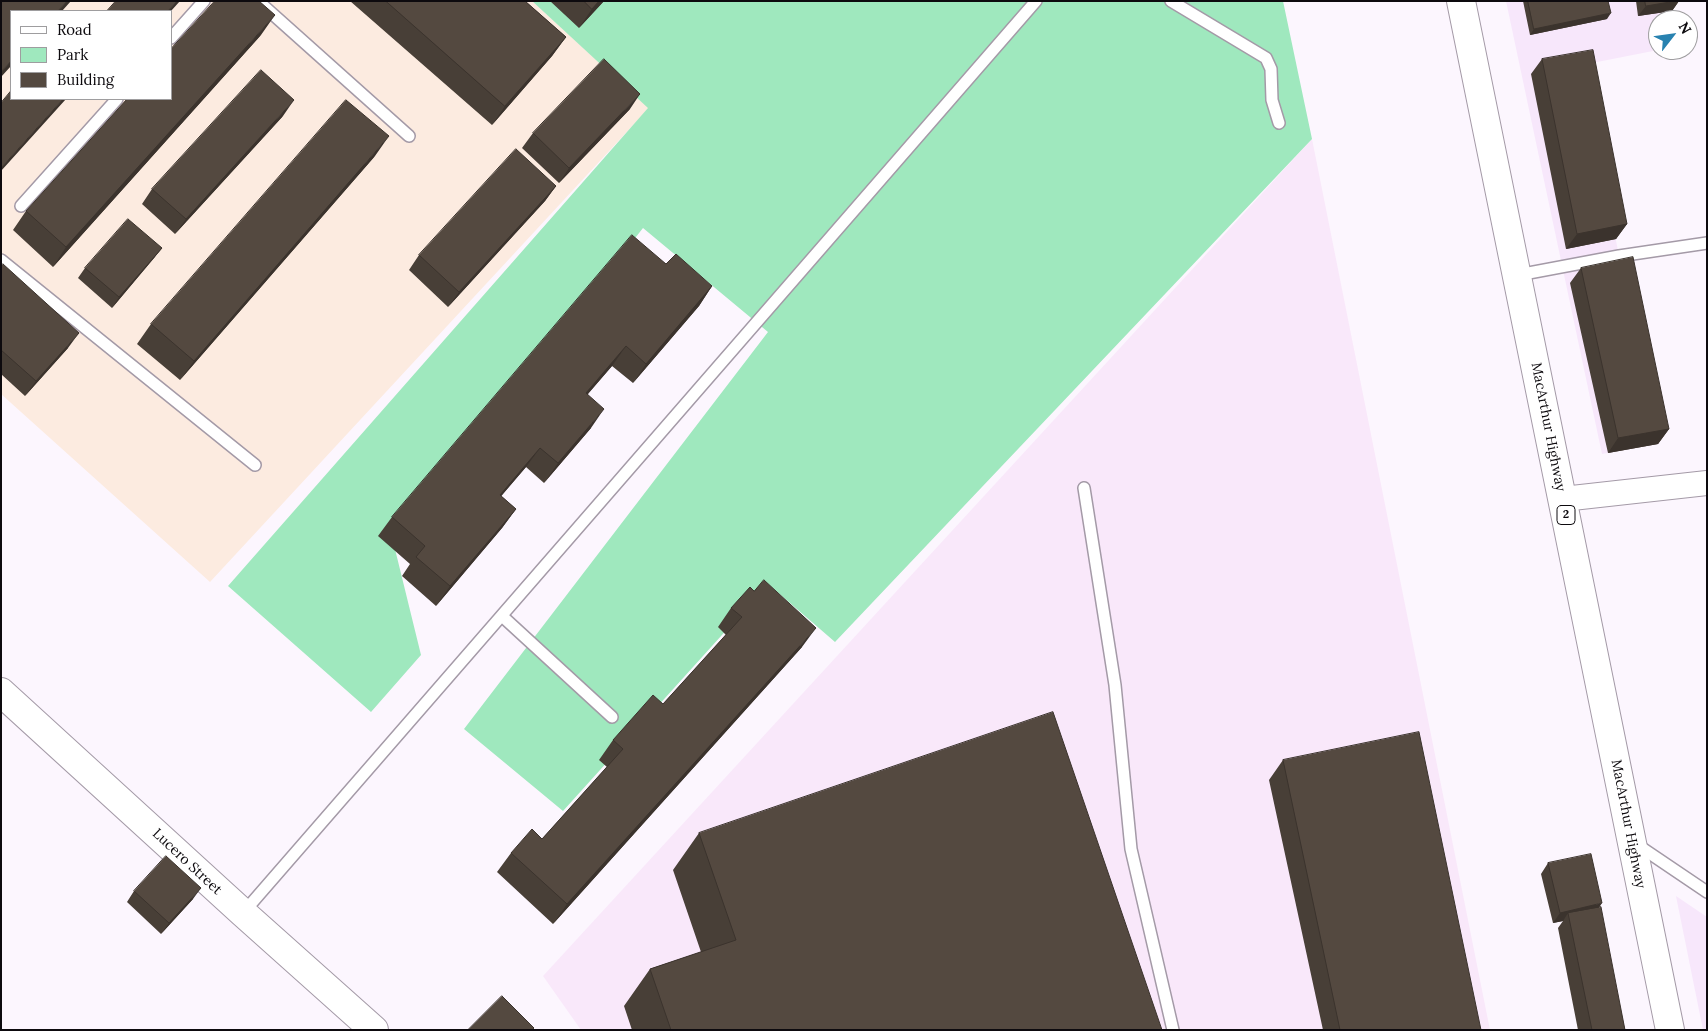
<!DOCTYPE html>
<style>
body{margin:0}
#map{position:relative;width:1708px;height:1031px;overflow:hidden;background:#fcf6fe;font-family:Lora,serif}
canvas{display:block}
.frame{position:absolute;inset:0;border:2px solid #0d0a0e;pointer-events:none}
.legend{position:absolute;left:10px;top:10px;width:162px;height:90px;box-sizing:border-box;background:#fff;border:1px solid #9e9d9f;margin:0;padding:6px 9px;list-style:none;font-size:15px;color:#0d0a0e}
.legend li{display:flex;align-items:center;gap:10px;height:25px}
.legend b{width:25px;border:1px solid #9e9d9f}
.north{position:absolute;left:1648px;top:10px;width:50px;height:50px;box-sizing:border-box;background:#fff;border:1px solid #9e9d9f;border-radius:50%;rotate:60deg;font-size:14px;font-weight:700;line-height:20px;text-align:center;color:#0d0a0e}
.north::after{content:'';display:block;margin:auto;width:18px;height:22px;background:#2882b0;clip-path:polygon(50% 0,100% 100%,50% 72%,0 100%)}
</style>
<div id="map">
<canvas width="1708" height="1031"></canvas>
<div class="frame"></div>
<ul class="legend">
<li><b style="height:6px;background:#fff"></b>Road</li>
<li><b style="height:14px;background:#9fe8be"></b>Park</li>
<li><b style="height:14px;background:#544940"></b>Building</li>
</ul>
<div class="north">N</div>
</div>
<script>
const ctx = document.querySelector('canvas').getContext('2d');
ctx.lineJoin = 'round';
function fillPath(path, color) { ctx.fillStyle = color; ctx.fill(path, 'evenodd'); }
function trace(path, color, width, dash) { ctx.strokeStyle = color; ctx.lineWidth = width; ctx.lineCap = dash ? 'butt' : 'round'; ctx.setLineDash(dash || []); ctx.stroke(path); }
function label(font, color, halo, rows, align = 'center') {
  ctx.font = font + ' Lora,serif'; ctx.lineWidth = 5; ctx.setLineDash([]); ctx.textBaseline = 'middle'; ctx.strokeStyle = halo; ctx.fillStyle = color; for (const [text, x, y, turn = 0] of rows) {
    ctx.save(); ctx.translate(x, y); ctx.rotate((+turn || 0) * Math.PI / 180); ctx.textAlign = isNaN(turn) ? turn : align; if (halo) ctx.strokeText(text, 0, 0); ctx.fillText(text, 0, 0); ctx.restore();
  }
}
const built = new Path2D(`
 M1506 1H1670L1673 20H1658V50L1582 65 1619 256 1658 444 1602 454Z
 M1676 896 1707 917V1030H1703Z`);
const industrial = new Path2D(`
 M1312 139 1490 1030H581L543 976Z`);
const education = new Path2D(`
 M1 1H532L649 108 210 582 1 394ZM11 11H171V99H11Z`);
const green = new Path2D(`
 M532 1H1283L1312 139 835 642 768 584 563 811 464 729 768 332 643 228 394 545 421 655 371 712 228 586 648 108Z`);
const lane = new Path2D(`
 M258 1 409 136
 M1171 1 1266 58 1271 69 1272 100 1279 123
 M171 38 204 1
 M21 206 117 99
 M1 260 255 465
 M1518 275 1619 256 1707 243
 M1084 488 1115 685 1131 849 1173 1030
 M502 616 612 717
 M1636 844 1707 892
 M243 913 1036 1`);
const street = new Path2D(`
 M1563 499 1707 483`);
const secondary = new Path2D(`
 M1 692 243 913 374 1030`);
const highway = new Path2D(`
 M1461 1 1670 1030`);
const wall = new Path2D(`
 M350 1H525L566 37 552 56 492 125Z
 M550 1H604L579 28Z
 M1523 1H1608L1607 19 1530 35Z
 M1636 1H1679L1672 11 1638 16Z
 M261 35 53 267 13 230 26 211Z
 M1542 59 1627 224 1616 239 1566 249 1531 74Z
 M630 109 559 183 522 148 533 133Z
 M283 116 175 234 142 204 152 189Z
 M375 156 180 380 137 344 151 324Z
 M556 186 545 201 448 307 409 270 419 255Z
 M162 248 154 258 112 308 78 278 85 268Z
 M666 264 712 286 699 306 633 383 612 366 588 394 591 428 544 483 526 467 501 496 516 509 502 528 436 606 402 576 410 564 378 536 392 517Z
 M1 266 68 348 25 396 1 374Z
 M1581 268 1669 429 1658 444 1608 453 1570 283Z
 M731 608 802 647 553 924 497 872 511 853 542 839 607 767 599 760 613 740 663 704 726 635 718 627Z
 M1283 760 1481 1030H1323L1269 780Z
 M699 833 1162 1030H632L624 1006 650 969 701 952 673 870Z
 M1548 863 1599 907 1625 1030H1578L1558 928 1563 921 1553 923 1541 874Z
 M134 891 193 899 161 934 127 902Z`);
const shadedWall = new Path2D(`
 M67 1H71L62 11H58Z
 M177 1H180L171 11H168Z
 M599 1H604L579 28 592 9Z
 M1676 1H1679L1672 11 1638 16 1646 6Z
 M1611 13 1607 19 1530 35 1534 29Z
 M275 15 261 35 53 267 66 247Z
 M566 37 552 56 492 125 505 106Z
 M11 61V66L1 77V72Z
 M640 94 630 109 559 183 569 168Z
 M63 99H66L1 171V168Z
 M294 100 283 116 175 234 186 219Z
 M389 136 375 156 180 380 194 361Z
 M556 186 545 201 448 307 459 292Z
 M1627 224 1616 239 1566 249 1577 234Z
 M162 248 154 258 112 308 119 297Z
 M712 286 699 306 633 383 646 364Z
 M79 333 68 348 25 396 36 381Z
 M626 346 612 366 572 412 586 393Z
 M604 409 591 428 544 483 558 463Z
 M1669 429 1658 444 1608 453 1618 438Z
 M540 448 526 467 486 514 500 495Z
 M516 509 502 528 436 606 450 586Z
 M816 628 802 647 553 924 567 904Z
 M201 888 193 899 161 934 169 923Z
 M1602 903 1595 914 1568 913 1563 921 1553 923 1560 913Z`);
const building = new Path2D(`
 M1 1H67L58 11H11V61L1 72Z
 M116 1H177L168 11H107Z
 M215 1H259L275 15 66 247 26 211 127 99H171V49Z
 M386 1H525L566 37 505 106Z
 M584 1H599L592 9Z
 M1528 1H1608L1611 13 1534 29Z
 M1645 1H1676L1646 6Z
 M1593 50 1627 224 1577 234 1542 59Z
 M604 59 640 94 569 168 533 133Z
 M261 70 294 100 186 219 152 189Z
 M11 91V99H63L1 168V103Z
 M346 100 389 136 194 361 151 324Z
 M516 149 556 186 459 292 419 255Z
 M128 219 162 248 119 297 85 268Z
 M632 235 666 264 676 254 712 286 646 364 626 346 586 393 604 409 558 463 540 448 500 495 516 509 450 586 416 557 425 546 392 517Z
 M1633 257 1669 429 1618 438 1581 268Z
 M3 264 79 333 36 381 1 350V266Z
 M764 580 816 628 567 904 511 853 532 829 542 839 623 749 613 740 653 695 663 704 742 617 731 608 750 587 754 591Z
 M1053 712 1162 1030H671L650 969 736 940 699 833Z
 M1419 732 1481 1030H1340L1283 760Z
 M1591 854 1602 903 1560 913 1548 863Z
 M166 856 201 888 169 923 134 891Z
 M1601 907 1625 1030H1592L1568 913Z
 M502 996 534 1028 532 1030H468Z`);
const shields = [
 [1566,515,18]
];
const shieldNames = [
 ["2",1566,515]
];
const streetNames = [
 ["MacArthur Highway",1548,427,79],
 ["MacArthur Highway",1628,824,79],
 ["Lucero Street",187,862,43]
];
fillPath(built, '#f7e7fb');
fillPath(industrial, '#f9e8fa');
fillPath(education, '#fcebe0');
fillPath(green, '#9fe8be');
trace(lane, '#a49aa7', 14);
trace(street, '#a49aa7', 26);
trace(secondary, '#a49aa7', 30);
trace(highway, '#a49aa7', 30);
trace(lane, '#fff', 11);
trace(street, '#fff', 24);
trace(secondary, '#fff', 28);
trace(highway, '#fff', 28);
fillPath(wall, '#483f37');
fillPath(shadedWall, '#3b332d');
fillPath(building, '#544940');
trace(building, '#3b332d', 1);
for (const [x, y, w] of shields) { const box = new Path2D(); box.roundRect(x - w / 2, y - 9.5, w, 19, 4); ctx.fillStyle = '#fff'; ctx.fill(box); trace(box, '#0d0a0e', 1); }
label('bold 12px', '#0d0a0e', null, shieldNames);
label('14px', '#0d0a0e', '#fff', streetNames);
</script>
